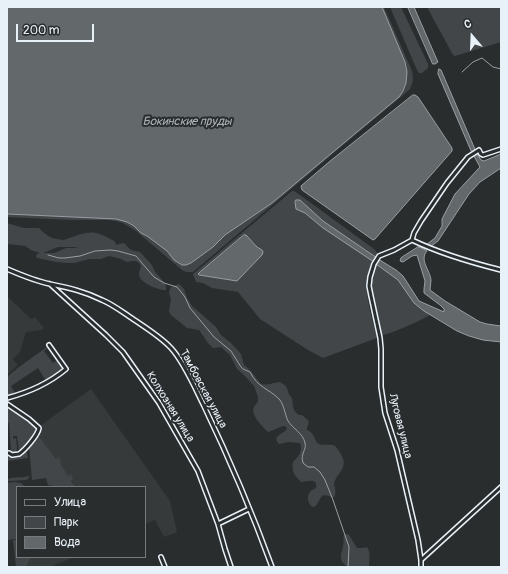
<!DOCTYPE html>
<meta charset="utf-8">
<style>
body{margin:0}
#map{position:relative;width:508px;height:574px;overflow:hidden;background:#2a2d2e;font-family:Pangolin,sans-serif}
canvas{display:block}
.frame{position:absolute;inset:0;border:8px solid #e8f1f8;pointer-events:none}
.legend{position:absolute;left:16px;top:486px;width:130px;height:72px;box-sizing:border-box;background:#2a2d2e;border:1px solid #767b7f;margin:0;padding:5px 7px;list-style:none;font-size:12px;color:#e8f1f8}
.legend li{display:flex;align-items:center;gap:8px;height:20px}
.legend b{width:20px;border:1px solid #767b7f}
.north{position:absolute;left:452px;top:16px;width:40px;height:40px;-webkit-text-stroke:3px #2a2d2e;paint-order:stroke;rotate:341deg;font-size:11px;font-weight:700;line-height:16px;text-align:center;color:#e8f1f8}
.north::after{content:'';display:block;margin:auto;width:14px;height:18px;background:#e8f1f8;clip-path:polygon(50% 0,100% 100%,50% 72%,0 100%)}
.scale{position:absolute;left:16px;top:24px;width:78px;height:18px;box-sizing:border-box;border:2px solid #e8f1f8;border-top:0;padding-left:5px;font-size:12px;line-height:14px;white-space:nowrap;color:#e8f1f8;-webkit-text-stroke:3px #2a2d2e;paint-order:stroke}
</style>
<div id="map">
<canvas width="508" height="574"></canvas>
<div class="frame"></div>
<ul class="legend">
<li><b style="height:5px;background:#2a2d2e"></b>Улица</li>
<li><b style="height:11px;background:#424648"></b>Парк</li>
<li><b style="height:11px;background:#63686b"></b>Вода</li>
</ul>
<div class="north">С</div>
<div class="scale">200 m</div>
</div>
<script>
const ctx = document.querySelector('canvas').getContext('2d');
ctx.lineJoin = 'round';
function fillPath(path, color) { ctx.fillStyle = color; ctx.fill(path, 'evenodd'); }
function trace(path, color, width, dash) { ctx.strokeStyle = color; ctx.lineWidth = width; ctx.lineCap = dash ? 'butt' : 'round'; ctx.setLineDash(dash || []); ctx.stroke(path); }
function label(font, color, halo, rows, align = 'center') {
  ctx.font = font + ' Pangolin,sans-serif'; ctx.lineWidth = 4; ctx.setLineDash([]); ctx.textBaseline = 'middle'; ctx.strokeStyle = halo; ctx.fillStyle = color; for (const [text, x, y, turn = 0] of rows) {
    ctx.save(); ctx.translate(x, y); ctx.rotate((+turn || 0) * Math.PI / 180); ctx.textAlign = isNaN(turn) ? turn : align; if (halo) ctx.strokeText(text, 0, 0); ctx.fillText(text, 0, 0); ctx.restore();
  }
}
const built = new Path2D(`
 M7 296 31 319 35 317 44 328 41 330 26 332 20 352 13 359 18 365 7 375Z
 M91 389 170 501 177 532 164 537 155 520 145 524V487H76L56 459 38 435 37 428Z
 M36 557H74L50 567H26L30 559Z`);
const green = new Path2D(`
 M382 7H384L412 71 413 78 412 84 410 89 402 96 355 135 193 272H186L182 270 136 231 123 223 120 222 110 220H71L7 217V214L116 219 127 222 134 226 141 233 147 236 167 251 174 260 182 265 191 263 213 247 225 235 272 203 353 135 390 105 401 94 406 83V67Z
 M390 7H401L428 64V68L422 73H419L417 70Z
 M427 7H501V42L455 56 453 55Z
 M292 191H294L300 195 374 249C377 252 378 254 377 258L323 221 300 200H296L295 206 296 209 305 213 323 228 374 262C371 268 368 274 367 280 365 295 373 322 377 338L323 358 308 350 260 319 238 292 212 288 203 283 196 282 193 274ZM243 235C250 236 257 248 263 252L262 255 237 281 199 275 198 274 200 272Z
 M7 223 24 228H39C47 237 53 239 64 240 88 232 91 228 114 241L116 243 115 245 124 243 131 250 140 252 152 265 155 272 165 283 166 288V290C160 291 140 283 139 275 139 273 140 269 141 266 137 259 133 261 127 262L121 259 109 256 101 259H90L74 263H67L56 262 37 258 36 256 37 254 40 253 31 250 25 246 7 244ZM58 247H78L75 248H66L54 253H43Z
 M376 264 398 280 414 303 430 315C413 324 398 331 380 336L370 286 371 277Z
 M179 284 184 289 187 298 192 306 216 327 221 335 231 343 241 354 244 365 250 370 260 383C267 387 273 382 280 382L286 386 289 394 292 398 293 407 295 412 299 415H302L309 421 307 428V430C314 432 314 438 317 443 322 446 327 444 333 445 336 446 337 448 339 451 350 467 339 470 334 483 334 488 338 493 333 498L329 496 324 495 321 497 316 506 312 507C308 503 306 496 310 492 311 490 314 489 316 488 318 477 307 482 301 482 295 475 291 473 293 462 299 456 303 451 300 443L288 442 279 444C272 436 281 435 286 430L287 428 285 426H283L268 432C263 427 250 415 254 407 254 406 257 403 258 402V397L254 386 243 374 237 369 230 355 221 347 213 348 208 343 199 330 187 328 171 315 169 311 171 299 169 292 171 287Z
 M47 347H49L44 351 53 363 58 360 63 367 62 370 46 381 38 368 11 386 16 395 7 397V377L19 367Z
 M7 406C12 409 35 425 36 430 38 435 23 448 19 451L17 436H13V439L16 438 17 448 16 452 14 453 11 451 9 423H7Z
 M38 435 56 459 59 457 61 462 60 463 68 476 71 474 73 479 71 481 76 487H58L48 485 46 478 32 480 29 446Z
 M26 449 28 458 7 461V457L18 456Z
 M30 476 28 479 26 480 10 481 9 480V481L7 482V479H9L10 478 21 477 22 478 23 477Z
 M15 482 21 483 25 487H17V539L7 540V483Z
 M344 534H347L349 535 357 548H362L367 547C371 553 369 560 369 567 359 567 339 570 341 555 341 552 343 549 343 546 344 542 343 538 344 534Z
 M13 540H17V557H36L30 559 26 567H16Z`);
const water = new Path2D(`
 M7 7H382L405 62 407 72 406 83 403 91 399 97 272 203 225 235 213 247 191 263 186 265H182L174 260 167 251 147 236 141 233 134 226 127 222 116 219 7 214Z
 M408 7H414L437 60 438 62 435 64H433Z
 M439 69 441 70 474 147 475 150 472 153 438 74Z
 M413 95H415L418 97 452 148V151L375 239 373 240 302 190 301 186 329 162Z
 M476 154 478 155 481 160 484 161 501 154V168L480 182 469 194 438 241 430 247 426 245 435 238 442 226V219L455 194 480 167 475 158 474 156Z
 M296 200H300L323 221 377 258 374 262 323 228 305 213 296 209 295 202Z
 M244 235H246L257 247 262 250 263 252 262 255 237 281 199 275 198 274 200 272Z
 M418 247H420L427 251C419 260 430 270 431 280 431 283 430 287 430 290L445 301 480 322 487 324 501 326V342L483 340 469 336 457 331 424 311 414 303 398 280 376 264 378 259 396 270 403 276 419 301 444 312V309L440 305 424 293V289L425 281 417 255 412 256 403 262 400 261 401 258Z`);
const stream = new Path2D(`
 M462 72 473 62 482 58 493 67 501 69
 M48 255 59 258H65L80 256 95 251 110 250 118 251 136 256 154 277 164 283 177 287 185 297 190 308 214 337 231 351 241 367 243 369 250 372C258 388 268 388 279 399 284 404 285 415 288 421 293 429 303 433 305 443 307 450 300 453 303 463L308 467H314L320 472 325 480 333 500 349 547 348 567`);
const street = new Path2D(`
 M412 240C441 254 469 262 501 270
 M7 269C21 275 35 281 50 284 69 288 84 291 102 300 112 304 121 311 130 317 143 326 160 336 171 348 184 362 195 388 204 406 229 458 252 512 272 567
 M50 284 106 335 123 352 159 403 198 471 218 524 225 549 231 567
 M7 398C30 392 48 384 66 369L49 345
 M7 404 29 419 39 428C38 435 25 450 19 454 18 454 13 455 12 455L9 453H7
 M218 524 249 509
 M161 557 165 567
 M421 560 501 487
 M421 567V560L418 540 397 450 385 413 381 387V349L380 338 371 296 369 286 370 277 374 264 379 256 394 250 412 240 414 233 421 221 447 183 468 157 479 150 481 154 483 155 501 149`);
const streetNames = [
 ["Тамбовская улица",203,389,62],
 ["Колхозная улица",170,407,58],
 ["Луговая улица",400,426,76]
];
const waterNames = [
 ["Бокинские пруды",187,122]
];
fillPath(built, '#363a3b');
fillPath(green, '#424648');
fillPath(water, '#63686b');
trace(water, '#989fa3', 1);
trace(stream, '#989fa3', 1);
trace(street, '#e8f1f8', 6);
trace(street, '#2a2d2e', 3);
label('11px', '#e8f1f8', '#2a2d2e', streetNames);
label('italic 12px', '#acb3b9', '#2a2d2e', waterNames);
</script>
